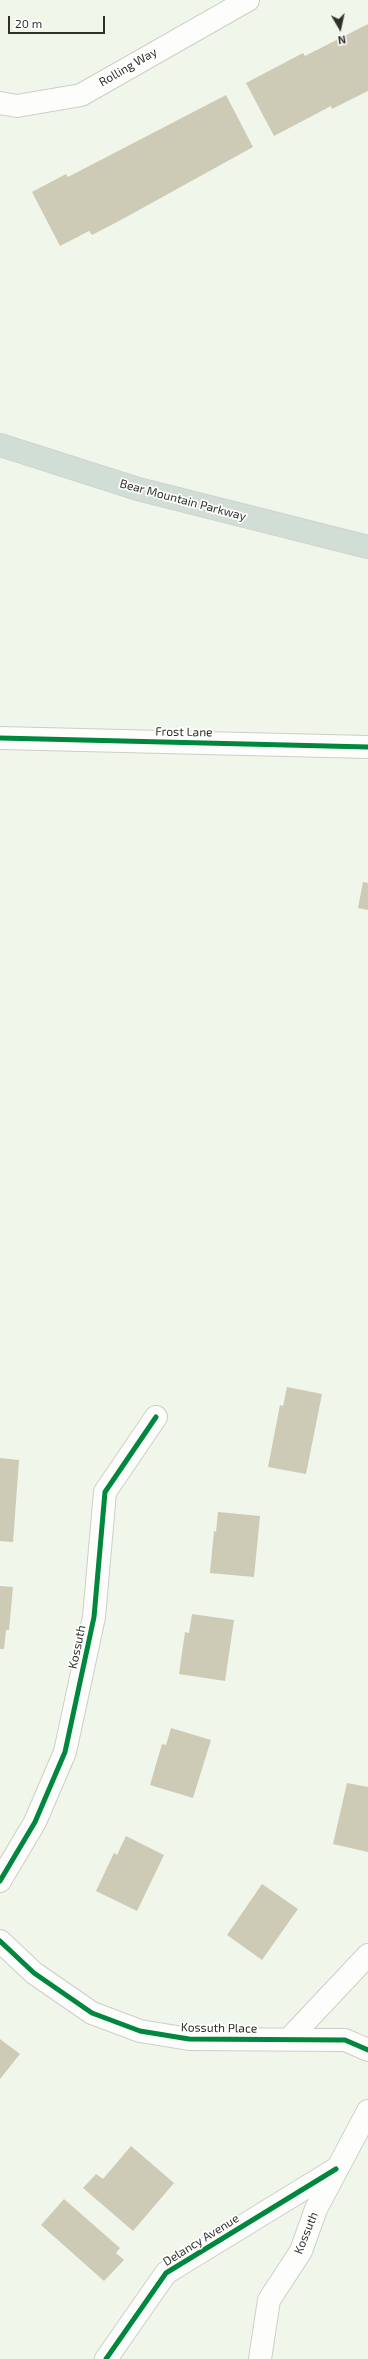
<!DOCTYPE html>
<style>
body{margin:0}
#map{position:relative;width:368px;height:2359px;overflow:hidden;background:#f1f6eb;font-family:"Exo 2",sans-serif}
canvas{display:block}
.north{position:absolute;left:320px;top:8px;width:40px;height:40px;-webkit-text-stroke:3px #fff;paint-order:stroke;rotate:171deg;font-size:11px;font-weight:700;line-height:16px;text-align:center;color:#2e312a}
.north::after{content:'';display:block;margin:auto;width:14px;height:18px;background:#2e312a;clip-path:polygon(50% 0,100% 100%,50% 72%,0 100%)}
.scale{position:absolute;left:8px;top:16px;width:97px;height:18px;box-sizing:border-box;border:2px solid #2e312a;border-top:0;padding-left:5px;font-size:12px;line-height:14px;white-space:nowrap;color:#2e312a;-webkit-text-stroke:3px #fff;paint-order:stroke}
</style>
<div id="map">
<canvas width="368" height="2359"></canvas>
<div class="north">N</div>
<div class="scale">20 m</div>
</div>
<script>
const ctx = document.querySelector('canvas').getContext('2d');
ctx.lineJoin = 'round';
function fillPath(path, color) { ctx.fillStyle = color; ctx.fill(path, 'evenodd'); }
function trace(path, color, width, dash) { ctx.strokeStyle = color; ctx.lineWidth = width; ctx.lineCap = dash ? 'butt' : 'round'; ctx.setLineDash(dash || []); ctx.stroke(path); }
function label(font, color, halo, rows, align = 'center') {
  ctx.font = font + ' "Exo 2",sans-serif'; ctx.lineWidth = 3.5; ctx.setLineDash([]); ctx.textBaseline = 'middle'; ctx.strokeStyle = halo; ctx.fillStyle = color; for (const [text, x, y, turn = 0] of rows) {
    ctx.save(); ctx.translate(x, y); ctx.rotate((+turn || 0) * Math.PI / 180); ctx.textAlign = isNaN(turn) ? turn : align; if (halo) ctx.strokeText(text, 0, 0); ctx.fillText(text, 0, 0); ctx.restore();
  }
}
const building = new Path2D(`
 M368 24V91L332 109 331 106 274 136 246 83 303 53 305 56Z
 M226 95 253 147 119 221 92 235 89 231 60 246 32 192 66 174 68 177Z
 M363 882 368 883V910L358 908Z
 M287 1387 322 1394 306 1474 268 1467 280 1405 283 1406Z
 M0 1458 19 1460 13 1542 0 1541Z
 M218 1512 260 1516 254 1577 210 1573 214 1531 216 1532Z
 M0 1586 13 1587 9 1630H6L4 1649H0Z
 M192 1614 234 1620 225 1681 179 1674 185 1632 189 1633Z
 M171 1728 211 1740 193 1798 150 1785 162 1744 166 1745Z
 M347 1783 368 1787V1852L333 1844Z
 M126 1836 164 1855 137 1911 96 1891 114 1853 117 1855Z
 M262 1884 298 1909 262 1960 227 1935Z
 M0 2039 20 2054 0 2079Z
 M131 2146 174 2183 133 2231 83 2188 96 2174 103 2179Z
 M64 2199 120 2248 116 2253 124 2260 104 2281 41 2225Z`);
const street = new Path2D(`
 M0 103 17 106 81 95 248 0
 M0 738 368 747
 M0 1881 35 1822 65 1752 94 1617 105 1492 156 1417
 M0 1941 34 1973 92 2013 140 2031 189 2039 345 2040 368 2050
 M289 2039 368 1955
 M106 2359 166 2273 336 2169
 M260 2359 269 2300 301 2251 316 2209 368 2111`);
const highway = new Path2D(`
 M0 445 138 489 368 547`);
const cycleway = new Path2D(`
 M0 738 368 747
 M0 1881 35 1822 65 1752 94 1617 105 1492 156 1417
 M0 1941 34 1973 92 2013 140 2031 189 2039 345 2040 368 2050
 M106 2359 166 2273 336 2169`);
const streetNames = [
 ["Rolling Way",128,67,-30],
 ["Bear Mountain Parkway",183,500,15],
 ["Frost Lane",184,732,1],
 ["Kossuth",77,1647,-78],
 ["Kossuth Place",219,2028,1],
 ["Kossuth",306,2233,-68],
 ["Delancy Avenue",201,2240,-32]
];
fillPath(building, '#cdcab5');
trace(street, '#cccfc7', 24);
trace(highway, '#d0d3cd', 24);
trace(street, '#fdfefc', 22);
trace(highway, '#d1ded6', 22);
trace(cycleway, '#00873e', 5);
label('12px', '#2e312a', '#fff', streetNames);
</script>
